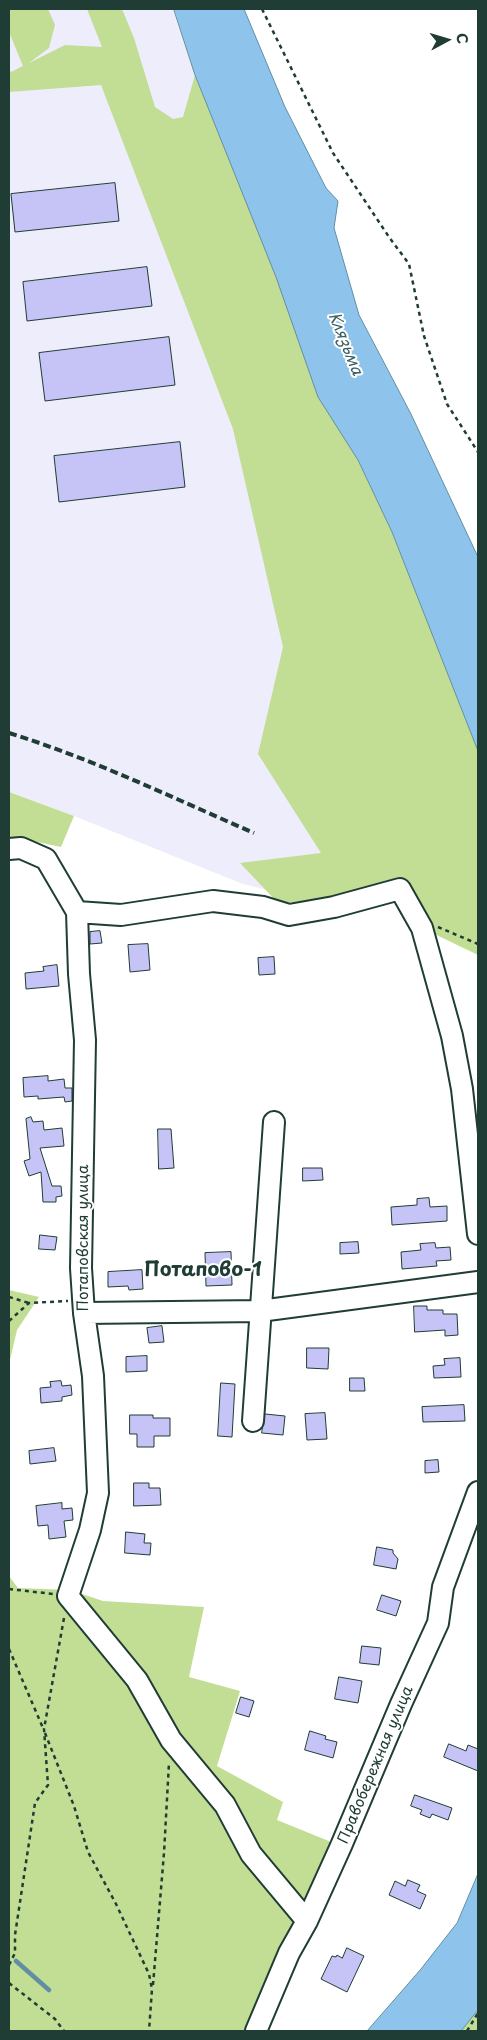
<!DOCTYPE html>
<meta charset="utf-8">
<style>
body{margin:0}
#map{position:relative;width:487px;height:2040px;overflow:hidden;background:#fff;font-family:"Playpen Sans",sans-serif}
canvas{display:block}
.frame{position:absolute;inset:0;border:10px solid #1f3d34;pointer-events:none}
.north{position:absolute;left:422px;top:15px;width:50px;height:50px;-webkit-text-stroke:4px #fff;paint-order:stroke;rotate:84deg;font-size:14px;font-weight:700;line-height:20px;text-align:center;color:#1f3d34}
.north::after{content:'';display:block;margin:auto;width:18px;height:22px;background:#1f3d34;clip-path:polygon(50% 0,100% 100%,50% 72%,0 100%)}
</style>
<div id="map">
<canvas width="487" height="2040"></canvas>
<div class="frame"></div>
<div class="north">С</div>
</div>
<script>
const ctx = document.querySelector('canvas').getContext('2d');
ctx.lineJoin = 'round';
function fillPath(path, color) { ctx.fillStyle = color; ctx.fill(path, 'evenodd'); }
function trace(path, color, width, dash) { ctx.strokeStyle = color; ctx.lineWidth = width; ctx.lineCap = dash ? 'butt' : 'round'; ctx.setLineDash(dash || []); ctx.stroke(path); }
function label(font, color, halo, rows, align = 'center') {
  ctx.font = font + ' "Playpen Sans",sans-serif'; ctx.lineWidth = 4; ctx.setLineDash([]); ctx.textBaseline = 'middle'; ctx.strokeStyle = halo; ctx.fillStyle = color; for (const [text, x, y, turn = 0] of rows) {
    ctx.save(); ctx.translate(x, y); ctx.rotate((+turn || 0) * Math.PI / 180); ctx.textAlign = isNaN(turn) ? turn : align; if (halo) ctx.strokeText(text, 0, 0); ctx.fillText(text, 0, 0); ctx.restore();
  }
}
const built = new Path2D(`
 M9 9H174L195 75 478 751 305 899 243 884 74 816 9 792Z`);
const green = new Path2D(`
 M9 9H48L55 25 49 48 29 63 65 45 102 47 87 9H122L134 38 155 107 173 119 183 117 195 75 276 277 318 397 358 460 392 532 478 751V955L422 928 405 882 342 899 278 903 240 863 321 853 258 754 283 647 233 429 101 85 9 92V69L11 72 23 66 9 32Z
 M9 792 74 816 61 847 14 837 9 838Z
 M9 1290 39 1297 17 1330 9 1364Z
 M9 1576 18 1588 70 1590 103 1601 204 1607 189 1677 240 1691 217 1766 283 1802 277 1820 341 1846 256 2031H9Z
 M478 2010V2031H461Z`);
const water = new Path2D(`
 M174 9H244L285 107 326 188 338 201 334 228 359 315 411 414 478 557V751L392 532 358 460 318 397 276 277 195 75Z
 M478 1874V2010L461 2031H367L421 1969 457 1923Z`);
const stream = new Path2D(`
 M16 1961 49 1990`);
const building = new Path2D(`
 M115 183 119 221 15 232 11 194Z
 M147 267 152 306 27 321 23 282Z
 M169 337 175 385 45 401 39 353Z
 M180 442 185 487 59 502 54 456Z
 M100 931 102 943 90 944V932Z
 M148 944 150 970 130 972 128 945Z
 M274 957 275 974 259 975 258 958Z
 M57 965 59 986 26 989 25 973 44 971 43 967Z
 M48 1076V1081L64 1079 65 1088H72V1101L65 1102 64 1097 38 1099V1096L24 1097 23 1078Z
 M31 1117 33 1122 43 1121 44 1130 62 1128 64 1146 40 1148 52 1186H61L62 1196 56 1197V1202H43L41 1172 29 1176 24 1161 30 1159 26 1119Z
 M158 1129H171L174 1168 159 1169Z
 M303 1168H322L323 1180 303 1181Z
 M429 1198 430 1207 447 1206V1221L392 1225 391 1207 417 1205V1199Z
 M40 1235 57 1237 55 1250 39 1249Z
 M358 1242 359 1253 340 1254V1243Z
 M435 1243 436 1248 450 1247 451 1260 436 1261 437 1266 402 1269 401 1252 421 1250 420 1244Z
 M231 1252 232 1285 206 1286 205 1253Z
 M142 1270 143 1289 129 1290 128 1286 108 1287V1272Z
 M414 1306H427V1310H443V1314H457L458 1335 445 1336V1330L415 1332Z
 M162 1326 164 1342 149 1343 147 1328Z
 M307 1348H329L328 1369 307 1368Z
 M147 1356V1371L126 1372V1357Z
 M460 1358 461 1377 434 1378 433 1366 445 1365 444 1359Z
 M350 1378H364L365 1391H350Z
 M61 1381 62 1386 71 1385 72 1395 62 1397V1401L41 1403 40 1388 51 1387 50 1382Z
 M221 1383 235 1384 232 1437 218 1436Z
 M464 1405 465 1421 423 1422 422 1407Z
 M325 1413 327 1439 307 1440 305 1414Z
 M265 1414 285 1416 283 1435 262 1433Z
 M130 1415H153V1418H170V1436H154V1447H137V1434H130Z
 M54 1448 56 1461 30 1464 29 1451Z
 M438 1460 439 1472 425 1473V1461Z
 M134 1483H149V1488H160L161 1505 134 1506Z
 M62 1503V1509L72 1508 73 1520 64 1521 66 1537 49 1539 48 1525 38 1526 36 1506Z
 M126 1532 145 1534 144 1543H151L150 1555 125 1553Z
 M377 1547 393 1550V1553L398 1559 396 1569 374 1565Z
 M382 1595 401 1601 396 1616 377 1610Z
 M362 1646 381 1648 379 1665 360 1663Z
 M339 1677 362 1681 358 1703 335 1699Z
 M241 1697 254 1701 249 1717 236 1713Z
 M310 1731 326 1736 325 1739 337 1742 333 1758 305 1750Z
 M449 1744 466 1751 468 1745 478 1749V1771L444 1757Z
 M415 1795 452 1808 448 1820 432 1814 430 1818 420 1814 422 1810 411 1806Z
 M408 1880 420 1885 417 1891 426 1895 420 1909 389 1895 395 1881 405 1886Z
 M347 1948 364 1956 347 1992 321 1979 332 1956 336 1957 337 1955 342 1958Z`);
const path = new Path2D(`
 M262 9 333 153 389 237 409 264 424 336 447 404 478 452
 M438 927 478 944
 M9 1297 29 1303
 M9 1321 29 1303 68 1301
 M9 1589 53 1594
 M9 1649 43 1728
 M45 1733 74 1806 88 1852 116 1904 149 1974 152 1989 149 2031
 M9 1965 15 1953V1935L35 1803 48 1785 44 1729 64 1618
 M9 1983 55 2019 64 2031
 M153 1985 164 1853 169 1763
 M467 2031 478 2013`);
const minor = new Path2D(`
 M9 849 21 848 46 859 77 912 79 974 85 1040 81 1268 84 1313 93 1376 98 1493 90 1530 68 1596 137 1680 171 1740 225 1805 251 1854 307 1921
 M77 912 121 915 213 901 263 907 289 915 334 907 400 889 422 928 452 1036 462 1089 478 1234
 M84 1313 260 1311 478 1282
 M253 1421 274 1122
 M256 2031 289 1953 307 1921 341 1846 401 1704 438 1623 443 1587 478 1492`);
const rail = new Path2D(`
 M9 733C93 759 173 798 254 833`);
const streetNames = [
 ["Потаповская улица",84,1238,-90],
 ["Правобережная улица",376,1765,-67]
];
const waterNames = [
 ["Клязьма",345,344,68]
];
const districtNames = [
 ["Потапово-1",203,1270]
];
fillPath(built, '#eeedfc');
fillPath(green, '#c2dd94');
fillPath(water, '#8ec4ec');
trace(water, '#628ea2', 1);
trace(stream, '#628ea2', 4.5);
fillPath(building, '#c6c4f6');
trace(building, '#1f3d34', 1);
trace(minor, '#1f3d34', 24);
trace(path, '#1f3d34', 2.5, [4, 4]);
trace(minor, '#fff', 20);
trace(rail, '#1f3d34', 4, [8, 4]);
label('15px', '#1f3d34', '#fff', streetNames);
label('italic 16px', '#3b5f62', '#fff', waterNames);
label('bold 20px', '#1f3d34', '#fff', districtNames);
</script>
